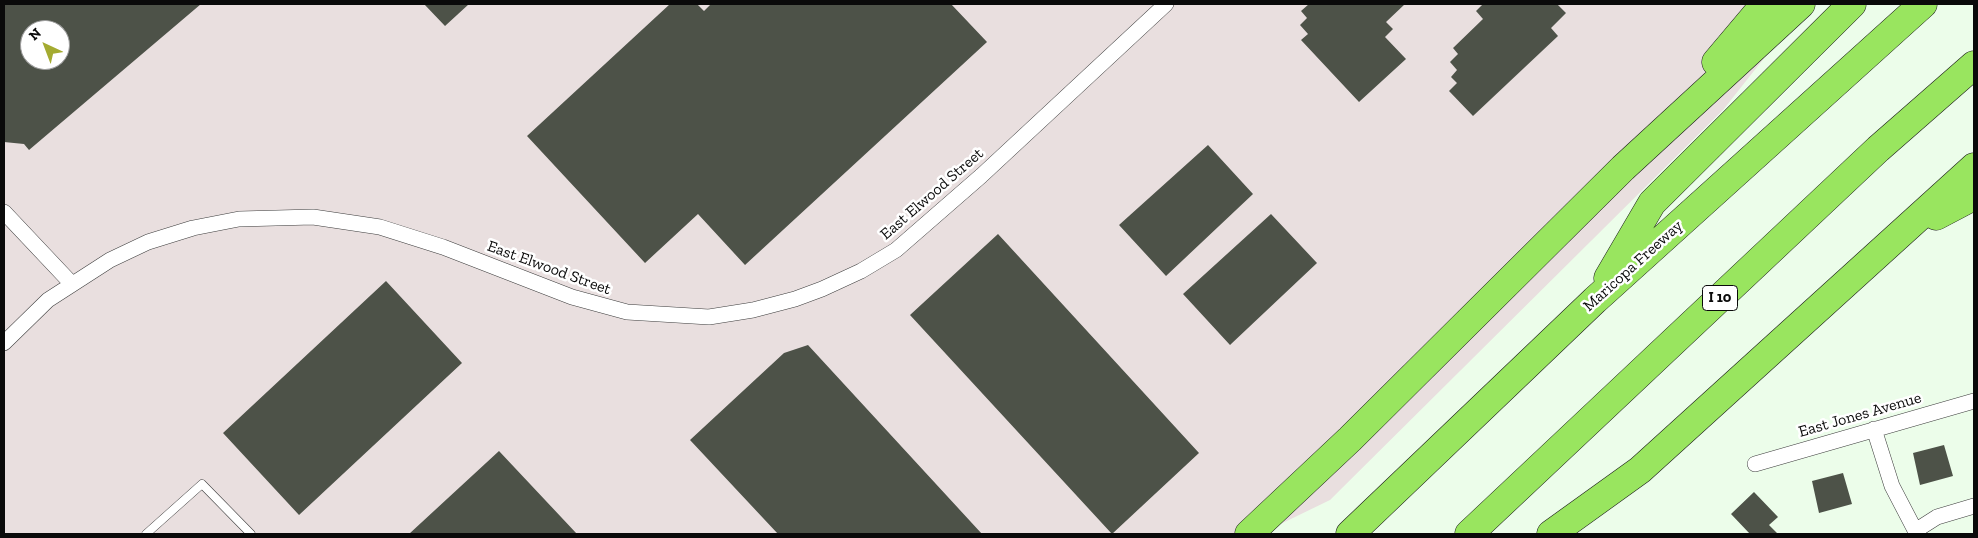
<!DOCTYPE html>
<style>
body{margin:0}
#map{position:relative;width:1978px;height:538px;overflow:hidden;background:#ecfdea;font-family:"Zilla Slab",serif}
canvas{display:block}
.frame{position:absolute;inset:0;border:5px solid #0a0a0a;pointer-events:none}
.north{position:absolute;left:20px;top:20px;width:50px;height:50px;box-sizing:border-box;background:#fff;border:1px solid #9d9d9d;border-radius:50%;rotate:317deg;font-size:14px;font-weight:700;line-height:20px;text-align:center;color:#0a0a0a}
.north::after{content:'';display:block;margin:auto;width:18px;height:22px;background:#a4ab31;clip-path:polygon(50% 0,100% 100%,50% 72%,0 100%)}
</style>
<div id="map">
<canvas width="1978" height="538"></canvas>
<div class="frame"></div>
<div class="north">N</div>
</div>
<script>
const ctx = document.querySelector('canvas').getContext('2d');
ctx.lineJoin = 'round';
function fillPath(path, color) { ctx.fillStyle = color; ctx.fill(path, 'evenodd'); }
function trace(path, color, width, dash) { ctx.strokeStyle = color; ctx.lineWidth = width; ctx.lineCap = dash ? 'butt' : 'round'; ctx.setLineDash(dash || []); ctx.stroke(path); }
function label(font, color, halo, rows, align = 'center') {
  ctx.font = font + ' "Zilla Slab",serif'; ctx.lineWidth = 5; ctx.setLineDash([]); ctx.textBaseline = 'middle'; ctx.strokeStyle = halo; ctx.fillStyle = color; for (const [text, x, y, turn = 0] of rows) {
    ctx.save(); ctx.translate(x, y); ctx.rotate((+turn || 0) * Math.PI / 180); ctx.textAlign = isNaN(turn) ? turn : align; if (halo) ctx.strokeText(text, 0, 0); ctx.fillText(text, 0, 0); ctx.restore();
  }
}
const industrial = new Path2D(`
 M4 4H1807L1723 110 1330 500 1260 534H4ZM30 30H60V60H30Z`);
const building = new Path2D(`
 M4 4H201L29 150 24 144 4 142ZM30 30H60V60H30Z
 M424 4H469L445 26Z
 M670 4H697L704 11 711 4H951L987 42 745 265 698 214 645 263 527 136Z
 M1309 4H1405L1386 22 1393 29 1385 37 1406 59 1359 102 1301 40 1308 34 1300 25 1307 18 1301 11Z
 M1483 4H1557L1566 13 1551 28 1558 36 1473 116 1449 91 1457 83 1451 77 1457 70 1450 62 1458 54 1453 48 1483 19 1476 11Z
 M1208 145 1253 194 1166 276 1119 225Z
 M1271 214 1317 263 1230 345 1183 294Z
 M998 234 1199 453 1112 534 910 315Z
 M386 281 462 363 299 515 223 433Z
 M808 345 982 534H778L690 440 784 353Z
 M1944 445 1953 476 1920 485 1913 453Z
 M499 451 577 534H409Z
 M1843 473 1852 504 1819 513 1812 481Z
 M1754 492 1778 517 1769 525 1778 534H1750L1731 514Z`);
const lane = new Path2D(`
 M146 534 202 484 251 534`);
const street = new Path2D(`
 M4 212 71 283
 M4 343 48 300 110 260 148 242 193 228 239 219 313 217 380 227 443 247 572 297 627 312 709 317 753 310 795 299 822 289 861 271 896 250 981 176 1166 4
 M1874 429 1892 486 1917 534
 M1755 464 1974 401
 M1915 531 1937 517 1974 506`);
const highway = new Path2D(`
 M1716 62 1765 4
 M1936 216 1974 196
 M1608 278 1652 203 1852 4
 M1249 534 1350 439 1623 168 1801 4
 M1350 534 1595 300 1923 4
 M1469 534 1878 149 1974 65
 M1551 534 1640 470 1974 167`);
const shields = [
 [1720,298,35]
];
const shieldNames = [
 ["I 10",1720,298]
];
const streetNames = [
 ["East Elwood Street",932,194,-41],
 ["Maricopa Freeway",1633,266,-42],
 ["East Elwood Street",549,268,20],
 ["East Jones Avenue",1860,415,-16]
];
fillPath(industrial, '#e9dfdf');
fillPath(building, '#4d5248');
trace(lane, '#3d3d3d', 9);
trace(street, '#3d3d3d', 16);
trace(highway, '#1b1b1b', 29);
trace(lane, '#fff', 8);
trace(street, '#fff', 15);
trace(highway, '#99e55f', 28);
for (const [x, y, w] of shields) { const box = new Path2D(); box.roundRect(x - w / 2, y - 12.5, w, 25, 4); ctx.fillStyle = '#fff'; ctx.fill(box); trace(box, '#0a0a0a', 1); }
label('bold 15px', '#0a0a0a', null, shieldNames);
label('16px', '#0a0a0a', '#fff', streetNames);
</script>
